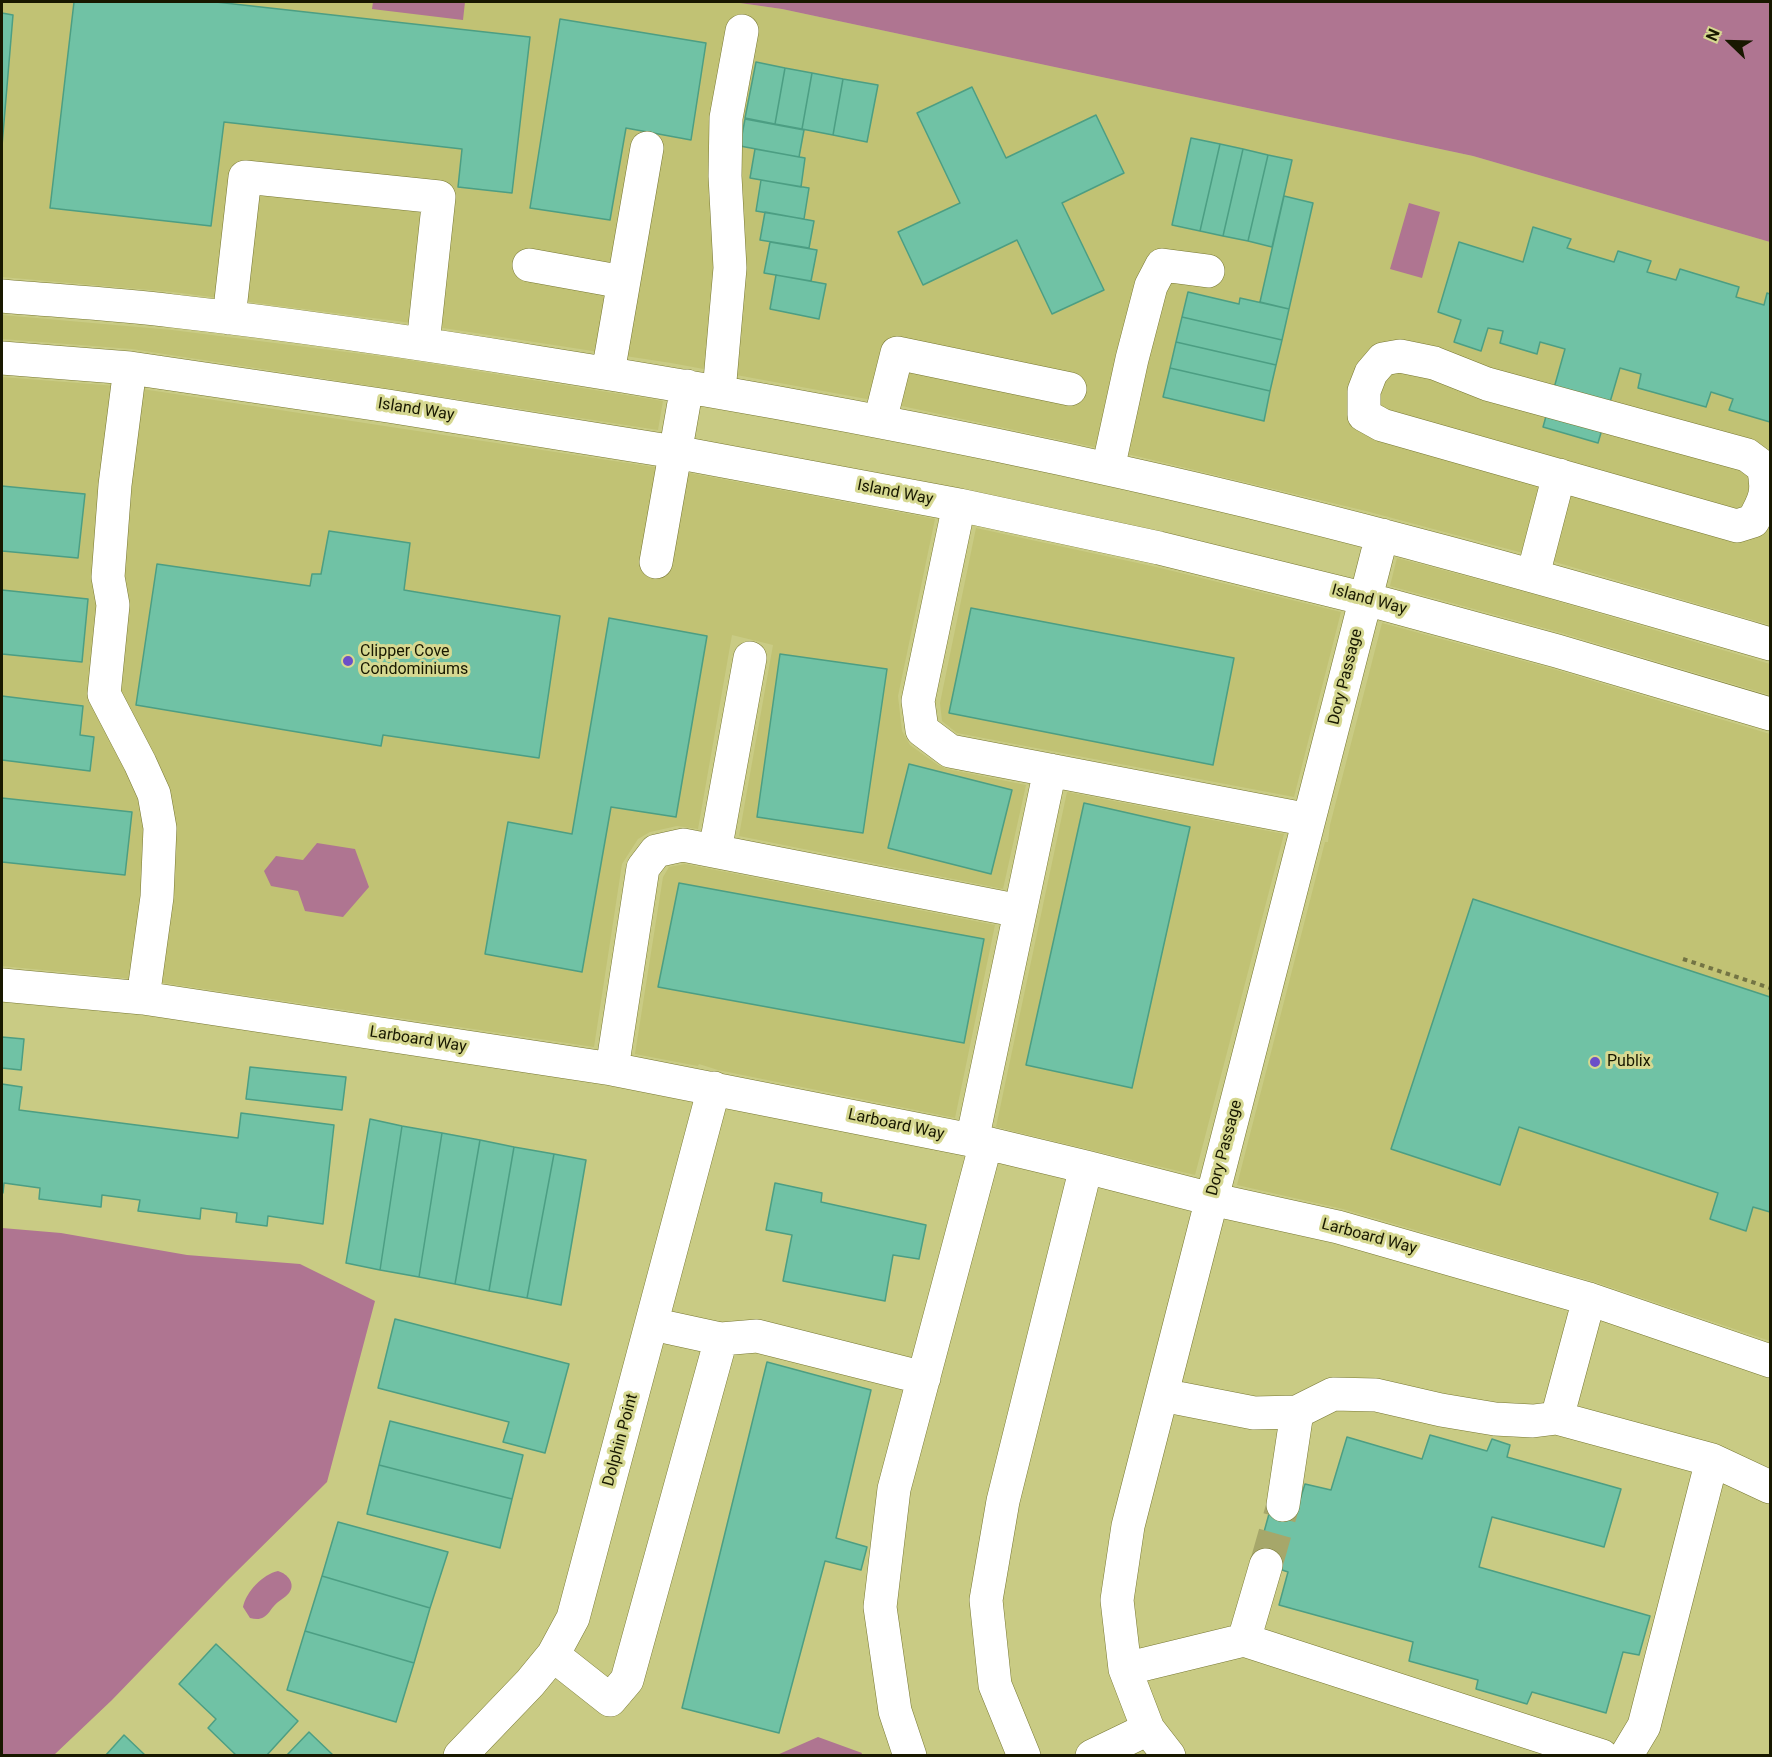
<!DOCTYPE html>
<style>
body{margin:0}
#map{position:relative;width:1772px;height:1757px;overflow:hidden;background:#c9cb84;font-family:Roboto,sans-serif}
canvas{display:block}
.frame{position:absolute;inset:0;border:3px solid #181800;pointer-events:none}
.north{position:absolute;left:1700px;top:12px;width:60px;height:60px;-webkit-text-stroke:4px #d6d891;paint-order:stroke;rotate:293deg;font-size:16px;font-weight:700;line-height:24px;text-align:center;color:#181800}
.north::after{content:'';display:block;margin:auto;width:21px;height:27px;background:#181800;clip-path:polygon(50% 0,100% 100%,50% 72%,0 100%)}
</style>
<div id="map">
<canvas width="1772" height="1757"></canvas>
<div class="frame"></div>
<div class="north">N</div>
</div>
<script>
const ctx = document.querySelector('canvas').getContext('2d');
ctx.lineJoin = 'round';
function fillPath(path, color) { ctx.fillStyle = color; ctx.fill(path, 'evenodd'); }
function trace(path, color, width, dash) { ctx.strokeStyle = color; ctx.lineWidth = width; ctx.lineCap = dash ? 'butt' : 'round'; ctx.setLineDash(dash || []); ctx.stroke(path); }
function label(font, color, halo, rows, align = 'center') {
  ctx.font = font + ' Roboto,sans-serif'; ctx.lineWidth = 6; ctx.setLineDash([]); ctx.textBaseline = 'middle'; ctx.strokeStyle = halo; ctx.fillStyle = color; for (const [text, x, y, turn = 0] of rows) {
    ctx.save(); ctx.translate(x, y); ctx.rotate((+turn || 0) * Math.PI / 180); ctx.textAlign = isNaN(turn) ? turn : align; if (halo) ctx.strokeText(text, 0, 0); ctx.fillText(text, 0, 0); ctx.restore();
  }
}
const built = new Path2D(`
 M2 2H733L782 9 1473 156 1770 242V625L1538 557 1366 511 1136 456 883 402 671 363 404 322 173 292 2 277Z
 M2 315 172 330 401 359 663 401 658 430 132 349 2 339Z
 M2 377 129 387 673 470 935 519 898 696 902 731 910 745 938 765 947 769 1026 785 1003 889 739 836 773 645 732 635 698 829 677 826 650 832 638 839 622 864 594 1047 144 980 2 966Z
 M976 528 1156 567 1341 612 1294 797 957 733 942 721 940 703Z
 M1397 558 1529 593 1770 664V695L1562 633 1390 586Z
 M1382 623 1553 669 1770 734V1341L1595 1282 1343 1209 1237 1185 1325 842H1328L1330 825Z
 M1067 792 1284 834 1195 1175 996 1127Z
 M685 864 995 925 955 1118 718 1070 699 1064 698 1066 635 1054 663 877 669 867Z`);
const water = new Path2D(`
 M373 2H465L463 20 372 9Z
 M733 2H1770V242L1473 156 782 9Z
 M1409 203 1440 212 1422 278 1390 269Z
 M317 843 355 849 369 887 343 917 305 911 298 891 271 886 264 871 276 856 303 860Z
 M2 1228 61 1233 187 1255 300 1264 375 1301 327 1482 227 1581 112 1700 54 1755H2Z
 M278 1571C288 1574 296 1584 289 1593 285 1598 278 1601 274 1606 270 1610 269 1614 264 1617 259 1620 255 1619 250 1618L243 1607C246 1592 263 1574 278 1571Z
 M818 1737 862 1753 861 1755H777Z`);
const building = new Path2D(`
 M74 2H216L530 37 512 193 458 187 462 149 224 122 211 226 50 208Z
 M2 13 13 15 2 146Z
 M560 19 706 43 691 140 626 128 610 220 530 208Z
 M756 62 785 68 775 124 745 118Z
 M785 68 812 73 802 129 775 124Z
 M812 73 843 79 833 135 802 129Z
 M843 79 878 85 867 142 833 135Z
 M972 87 1006 158 1096 115 1124 173 1062 203 1104 290 1052 314 1017 240 923 285 898 232 960 203 917 113Z
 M745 119 804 130 799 157 740 146Z
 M1191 138 1220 144 1200 231 1172 225Z
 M1220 144 1243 149 1223 236 1200 231Z
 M755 149 805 158 801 187 750 178Z
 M1243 149 1268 155 1248 241 1223 236Z
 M1268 155 1292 160 1272 247 1248 241Z
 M761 180 809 188 804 219 756 211Z
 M1284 196 1313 203 1289 309 1260 302Z
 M765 212 814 221 809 248 760 240Z
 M1533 227 1571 239 1567 248 1614 262 1618 251 1651 261 1647 272 1676 280 1680 269 1739 287 1736 297 1764 305 1767 293 1770 294V422L1729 410 1733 399 1711 392 1706 407 1638 388 1641 374 1620 368 1598 443 1543 427 1565 349 1540 342 1537 354 1500 343 1503 331 1488 328 1481 351 1454 342 1461 320 1438 312 1459 242 1523 262Z
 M770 242 817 250 811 281 764 273Z
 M776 275 826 284 819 319 770 309Z
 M1188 292 1239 304 1240 298 1289 309 1282 340 1182 317Z
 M1182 317 1282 340 1276 365 1176 342Z
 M1176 342 1276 365 1270 391 1170 368Z
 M1170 368 1270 391 1264 421 1163 397Z
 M2 486 85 494 78 558 2 551Z
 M329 531 410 543 404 590 560 616 539 758 383 735 381 746 136 705 157 564 310 586 312 574H321Z
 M2 590 88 599 82 662 2 654Z
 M971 608 1234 658 1213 765 949 713Z
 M609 618 707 636 676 817 611 807 582 972 485 954 508 822 572 834Z
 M780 654 887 669 863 833 757 817Z
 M2 696 83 706 80 735 94 737 90 771 2 760Z
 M909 764 1012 790 991 874 888 848Z
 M2 798 132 812 125 875 2 862Z
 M1084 803 1190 827 1132 1088 1026 1065Z
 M679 883 984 939 964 1043 658 987Z
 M1473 899 1770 997V1212L1753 1207 1746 1231 1710 1219 1718 1193 1519 1127 1500 1185 1391 1149Z
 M2 1037 24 1039 21 1070 2 1068Z
 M250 1067 346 1077 342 1110 246 1099Z
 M2 1084 22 1087 19 1110 238 1138 241 1113 334 1125 323 1224 268 1216 267 1226 236 1222 237 1213 201 1208 200 1219 138 1211 140 1200 102 1195 101 1207 39 1199 40 1188 4 1183 3 1193H2Z
 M370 1119 402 1126 380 1270 346 1263Z
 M402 1126 442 1133 419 1277 380 1270Z
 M442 1133 480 1140 455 1284 419 1277Z
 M480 1140 514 1147 489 1291 455 1284Z
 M514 1147 554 1154 527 1298 489 1291Z
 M554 1154 586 1160 561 1305 527 1298Z
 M775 1183 822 1193 821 1202 926 1225 919 1259 893 1255 885 1301 783 1281 792 1235 766 1230Z
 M395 1319 569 1364 545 1453 503 1442 509 1422 378 1388Z
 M767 1362 871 1390 836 1538 867 1547 861 1570 825 1561 779 1733 682 1708Z
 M390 1421 523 1455 512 1499 379 1465Z
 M1430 1435 1487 1451 1492 1439 1510 1445 1507 1457 1621 1489 1604 1547 1492 1517 1479 1567 1650 1616 1639 1655 1623 1652 1606 1713 1532 1692 1527 1704 1476 1689 1478 1680 1409 1661 1413 1642 1279 1605 1288 1572 1256 1561 1272 1503 1297 1509 1305 1484 1331 1490 1347 1437 1422 1459Z
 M379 1465 512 1499 500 1548 367 1514Z
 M338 1522 448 1552 430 1608 322 1576Z
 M322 1576 430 1608 414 1663 305 1631Z
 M305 1631 414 1663 396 1722 287 1690Z
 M216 1644 298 1721 266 1756H237L208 1728 216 1719 179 1684Z
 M309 1732 334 1756H286Z
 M124 1735 146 1756H105Z`);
const minorTunnel = new Path2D(`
 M1266 1565 1283 1505`);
const path = new Path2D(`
 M1683 959 1770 988`);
const minor = new Path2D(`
 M529 265 623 282
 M2 296C59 301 116 304 173 311 297 325 419 343 542 363 739 394 936 430 1130 474 1346 522 1558 582 1770 644
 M229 318 245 177 439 197 423 344
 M1400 356 1434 363 1487 384 1747 455 1763 467C1769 491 1765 500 1753 521L1737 526 1382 425 1364 415V391L1371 373 1383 359Z
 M2 358 130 368 388 406 675 452 959 505 1159 548 1366 599 1557 651 1770 714
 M130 368 115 485 108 577 113 605 104 694 140 763 154 794 160 828 157 897 143 998
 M608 373 647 148
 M719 392 730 268 725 176 726 118 742 31
 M880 421 897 353 1070 389
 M1108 469 1132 359 1151 286 1162 265 1208 271
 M959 505 918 701 922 730 950 751 1309 820
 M656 562 687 386
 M1533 575 1559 475
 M715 851 750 658
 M2 985 143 998 612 1069 986 1143 1086 1167 1211 1199 1338 1227 1589 1299 1770 1361
 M612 1069 643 868 656 851 683 845 1020 911
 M972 1141 1050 770
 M1589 1299 1557 1418 1712 1460 1770 1487
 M721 1339 757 1336 924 1378
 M1162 1395 1254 1413 1297 1412 1283 1505
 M1297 1412 1333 1394 1376 1395 1441 1410 1495 1419 1533 1421 1557 1418
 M1244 1640 1602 1756
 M553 1655 610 1700 627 1680 721 1339 652 1324
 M1125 1669 1244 1640 1266 1565
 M460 1756 530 1683 553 1655 573 1618 714 1088
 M910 1756 895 1711 880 1607 894 1489 986 1143
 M1024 1756 995 1685 986 1600 1003 1501 1086 1167
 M1092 1756 1148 1729
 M1169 1756 1148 1729 1125 1669 1117 1600 1128 1526 1382 535
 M1626 1756 1644 1726 1712 1460`);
const markers = [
 [348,661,6,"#6b4fc8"],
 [1595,1062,6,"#6b4fc8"]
];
const streetNames = [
 ["Island Way",416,410,9],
 ["Island Way",895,493,11],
 ["Island Way",1369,600,15],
 ["Dory Passage",1346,677,-76],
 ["Larboard Way",418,1040,9],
 ["Larboard Way",896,1125,12],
 ["Dory Passage",1225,1148,-75],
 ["Larboard Way",1369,1237,15],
 ["Dolphin Point",621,1440,-75]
];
const poiNames = [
 ["Clipper Cove",360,652],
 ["Condominiums",360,670],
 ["Publix",1607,1062]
];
fillPath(built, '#c1c274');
fillPath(water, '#af7591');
fillPath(building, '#70c2a5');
trace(building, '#4c9e83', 1.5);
trace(minorTunnel, '#a6a76a', 33, [33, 16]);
trace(minor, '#787833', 34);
trace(path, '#737444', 4, [4.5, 4.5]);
trace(minor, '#fff', 33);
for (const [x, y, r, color] of markers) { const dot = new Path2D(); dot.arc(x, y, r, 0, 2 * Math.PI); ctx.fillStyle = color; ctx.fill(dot); trace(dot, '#d6d891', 2); }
label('16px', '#181800', '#d6d891', streetNames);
label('16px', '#181800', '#d6d891', poiNames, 'left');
</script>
